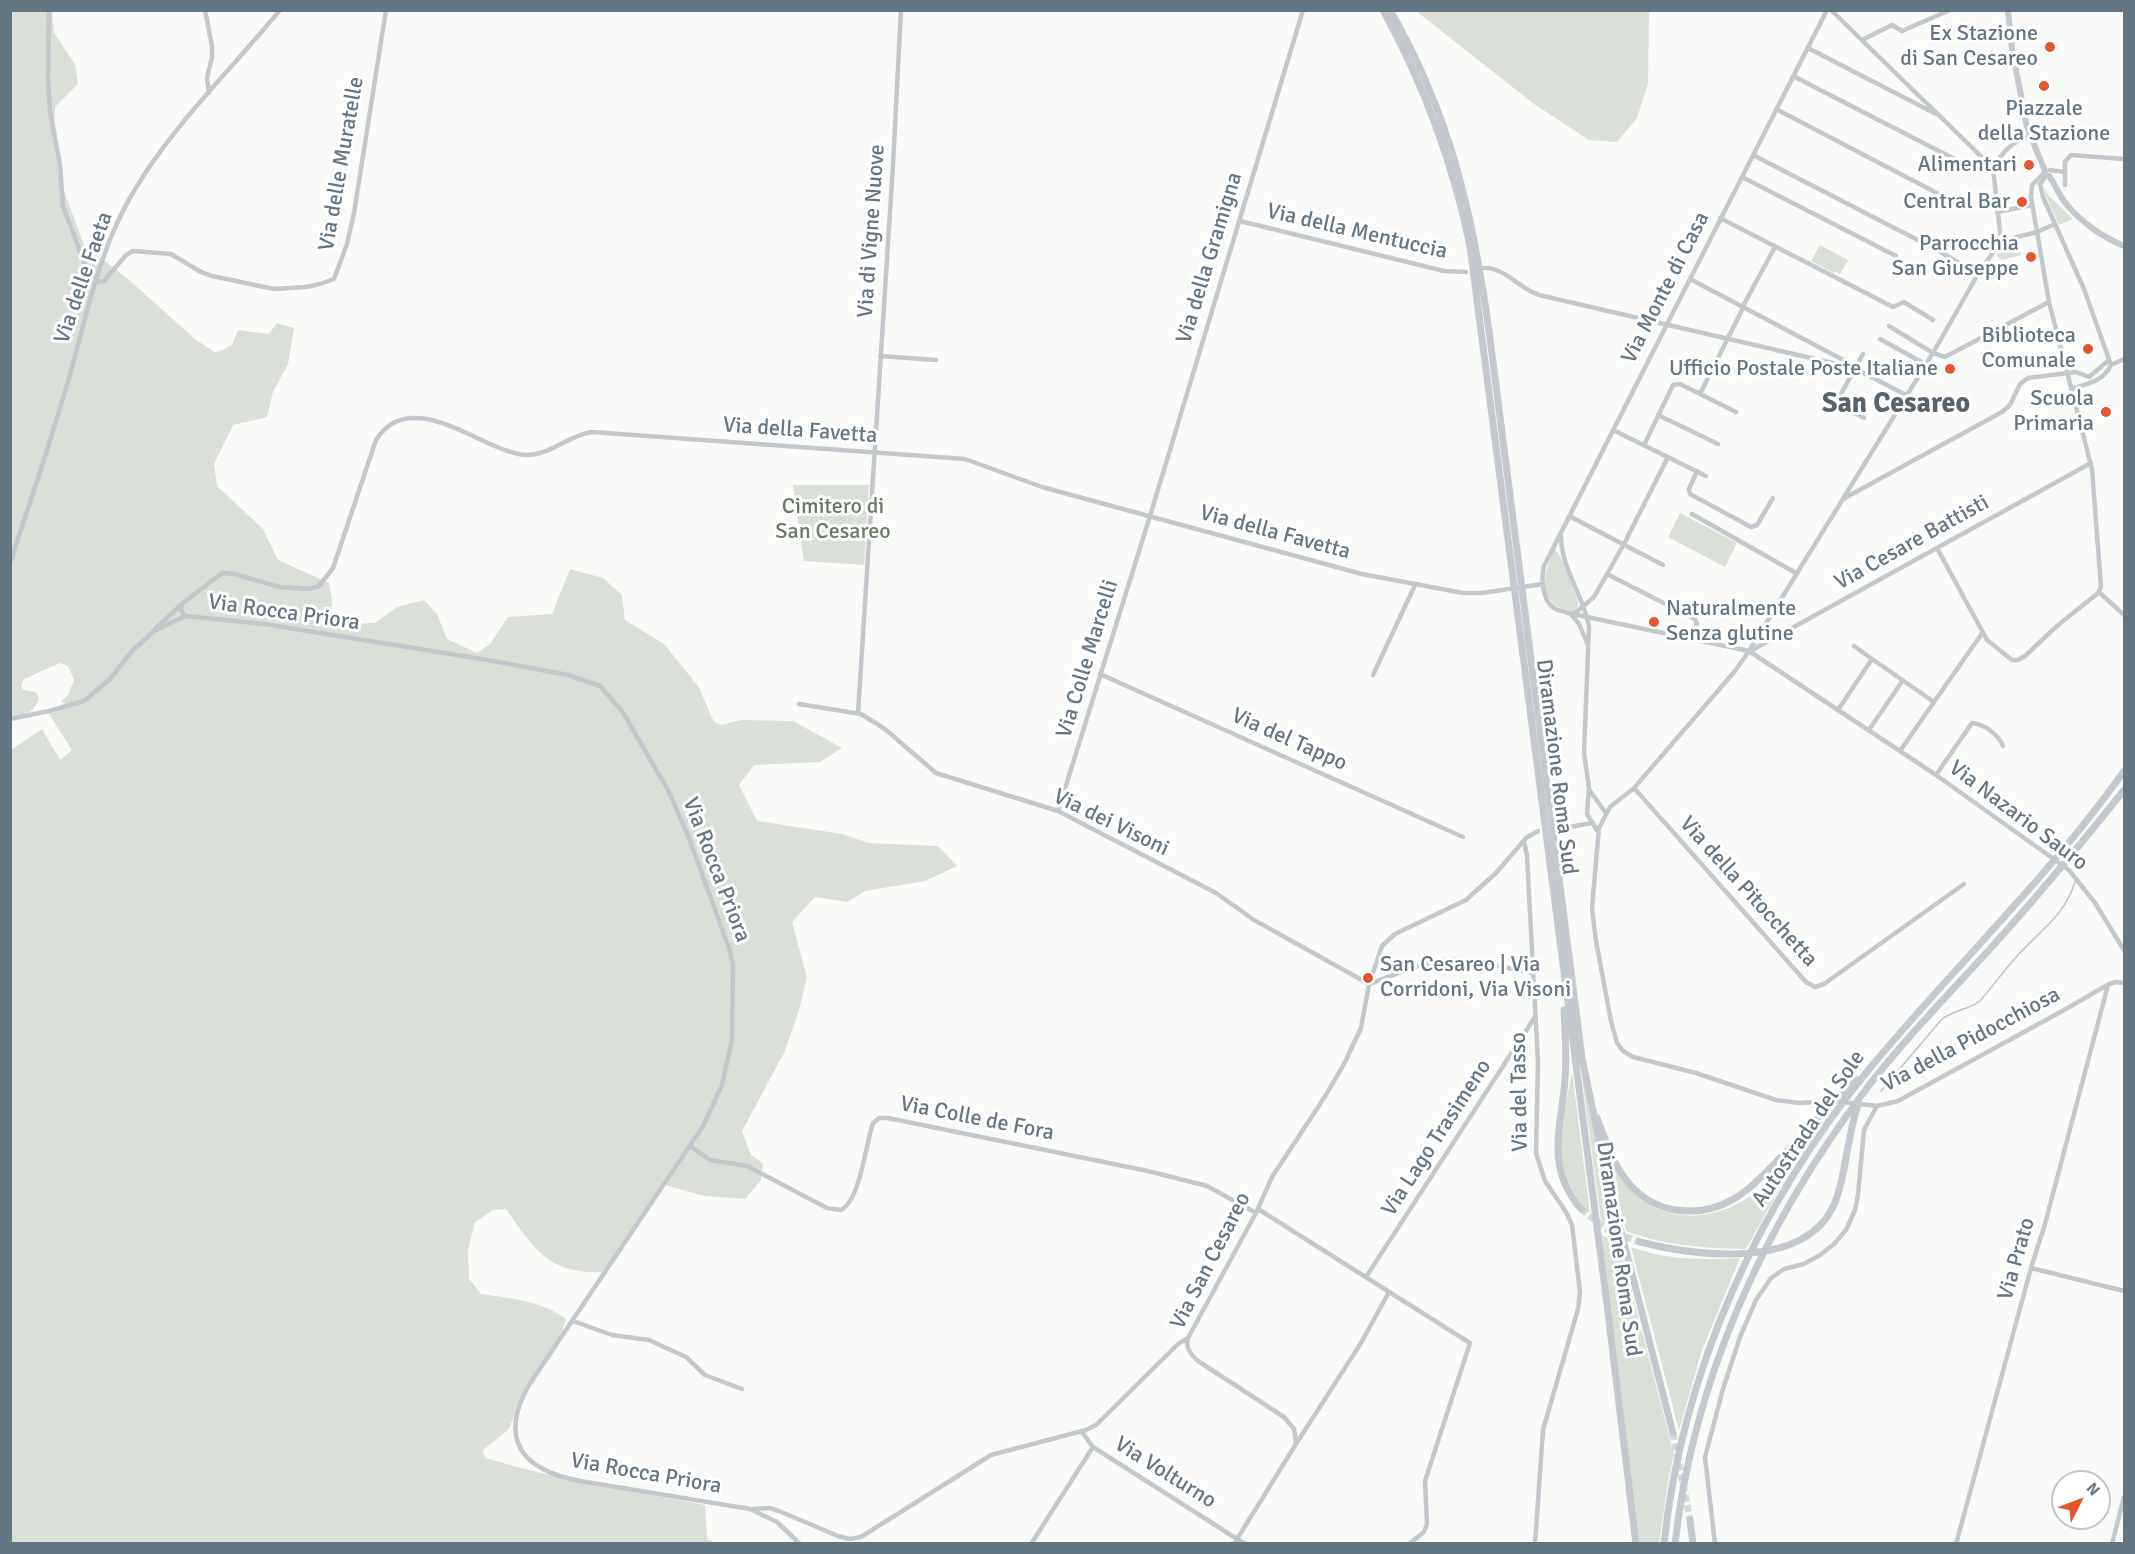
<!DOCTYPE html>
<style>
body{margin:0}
#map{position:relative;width:2135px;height:1554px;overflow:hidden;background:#fafaf8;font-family:Signika,sans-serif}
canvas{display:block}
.frame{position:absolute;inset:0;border:12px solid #657683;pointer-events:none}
.north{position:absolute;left:2051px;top:1470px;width:60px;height:60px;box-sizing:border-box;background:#fff;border:2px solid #c1c8cd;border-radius:50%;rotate:48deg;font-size:16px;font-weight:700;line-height:24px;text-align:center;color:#657683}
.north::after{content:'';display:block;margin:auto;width:21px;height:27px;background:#e4572e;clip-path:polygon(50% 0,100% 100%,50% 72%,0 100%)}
</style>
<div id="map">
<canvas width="2135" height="1554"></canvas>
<div class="frame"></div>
<div class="north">N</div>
</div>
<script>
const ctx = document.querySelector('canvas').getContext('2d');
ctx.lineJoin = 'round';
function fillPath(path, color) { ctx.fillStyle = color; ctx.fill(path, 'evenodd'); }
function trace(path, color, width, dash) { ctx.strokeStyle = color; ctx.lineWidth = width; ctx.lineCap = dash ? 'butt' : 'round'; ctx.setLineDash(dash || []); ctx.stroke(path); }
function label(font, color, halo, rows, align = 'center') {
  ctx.font = font + ' Signika,sans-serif'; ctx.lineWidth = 6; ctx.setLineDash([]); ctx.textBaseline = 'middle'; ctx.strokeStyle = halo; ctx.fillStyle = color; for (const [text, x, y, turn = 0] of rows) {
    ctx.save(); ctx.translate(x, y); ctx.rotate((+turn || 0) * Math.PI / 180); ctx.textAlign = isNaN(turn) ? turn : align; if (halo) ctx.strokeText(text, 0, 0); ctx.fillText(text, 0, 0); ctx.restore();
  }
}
const green = new Path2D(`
 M52 10 54 33 75 64 78 84 55 107 54 123 59 178 84 245 128 279 195 339 216 353 232 345 238 330 269 334 277 323 294 328 288 364 273 392 267 417 233 425 214 464 217 486 263 529 278 560 329 583 332 599 331 625 375 623 397 607 424 600 437 614 447 639 477 653 490 644 508 617 552 614 570 569 603 578 622 595 625 620 664 644 698 686 714 722 722 725 741 720 793 721 842 748 820 762 754 765 739 785 757 821 842 834 868 843 938 846 957 866 925 881 865 891 847 902 815 897 792 922 807 977 799 1010 785 1051 742 1131 751 1155 763 1163 761 1180 745 1199 704 1196 664 1185 606 1272C550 1275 535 1251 506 1209L493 1210 475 1222 468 1250 469 1279 481 1294C510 1298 542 1301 566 1319L557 1346 525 1392 508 1430 482 1451 486 1458C557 1480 632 1491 705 1505L707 1540 719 1543 11 1544V750L42 729 60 760 72 750 49 714 71 706 61 702 68 695 74 680 68 666 60 663 24 679 21 686 23 690 36 692 39 698C33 715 27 713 11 717L10 11Z
 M1416 11H1649L1648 83 1637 118 1617 142 1589 140 1534 104Z
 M2044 188 2049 196 2073 219 2059 225 2045 194Z
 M2017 241 2021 255 2002 260 1996 255 2004 246Z
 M1820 245 1848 260 1840 274 1835 271 1834 273 1811 261Z
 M793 485H869L864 565 804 561Z
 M1680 513 1737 543 1725 567 1668 537Z
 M1555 549 1562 560 1578 601V606L1574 612C1537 606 1541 576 1555 549Z
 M1580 1062 1613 1226 1601 1220Z
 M1572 1072 1590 1213C1547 1169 1562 1127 1572 1072Z
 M1822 1126 1787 1175 1746 1249C1705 1248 1665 1246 1626 1231L1610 1161C1617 1173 1625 1185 1635 1194 1665 1223 1712 1221 1746 1199 1775 1180 1798 1150 1822 1126Z
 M1602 1235 1619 1244 1674 1454 1668 1482 1659 1543H1639Z
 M1631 1247C1665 1260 1704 1260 1740 1258L1702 1350 1679 1430Z`);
const stream = new Path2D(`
 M1881 1091 1941 1020C1953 1010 1968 1010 1980 1001 1993 986 2005 969 2019 954 2040 931 2067 913 2075 881`);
const highwayTunnel = new Path2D(`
 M1581 1209 1608 1230 1640 1242
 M1673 1433 1690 1520`);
const minor = new Path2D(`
 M49 10 48 81 50 111 60 165 63 206 84 262 89 272 96 279
 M205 10 212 46V57L207 78 209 93
 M1827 10 1544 566C1541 578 1542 601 1554 608 1558 611 1564 611 1568 613L1749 651 1936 775 2069 870 2095 903 2124 950
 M1831 10 1993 168
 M1862 40 1892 25 1902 31 1950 10
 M1808 48 1936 114
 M1793 76 1972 168
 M1776 109 1956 203
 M1753 155 1939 251 1978 274
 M2050 170 2065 172
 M2046 176 2040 184 2043 197 2084 289 2111 365
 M1742 177 1896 256
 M2065 185V162L2071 155 2124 159
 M1997 212 2032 205
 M1720 218 1893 307 1904 302 1933 320
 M1240 221 1444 271 1466 272
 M2001 241 2037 232 2055 224
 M1484 268C1504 267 1520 289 1539 295L1854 368 1906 395
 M1690 279 1849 363 1854 368
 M96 282 104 281 126 255 133 251 171 254 201 272 212 276 274 289 306 287 320 284 334 279 347 244 354 213 386 10
 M1743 306 1775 247
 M1889 326 1933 353 1945 357 2049 302
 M1880 339 1925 364
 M1863 354 1836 403 1864 418
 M880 356 936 360
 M2111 365 2124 359
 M2071 389C2087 384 2104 381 2111 365
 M1700 394 1736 412
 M1658 415 1718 444
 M1613 430 1706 476
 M1644 445 1673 385 1680 384 1700 394 1744 306
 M1697 471 1689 489 1690 494 1751 527 1757 525 1773 498
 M1843 499 2002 412 2010 405 2020 384 2028 378 2076 372 2089 377 2109 360
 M1692 514 1796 573
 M1569 516 1663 565
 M1561 536C1561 569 1584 596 1589 627L1584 753 1589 788 1587 814 1597 830
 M1937 548 1987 640 2012 660H2018L2025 656 2057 626 2098 593 2101 587 2092 469 2049 302 2031 197 2032 185 2044 173
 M10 563C30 504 49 445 67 385 86 320 98 250 134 191 173 125 231 70 280 10
 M1607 574 1695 619 1697 624 1689 638
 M2099 592 2124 615
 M1571 614 1579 624 1587 643
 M1574 614 1594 597 1624 544 1668 457
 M185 616 181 610 182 604 222 573 234 574 280 587 309 589 319 586 333 568 376 440C412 383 485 454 527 455 550 455 569 435 592 432L965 459 1042 487 1362 574 1463 593H1482L1543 584
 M155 629 182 604
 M1752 650 2091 463
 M1872 659 1934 702 1900 751
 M1100 674 1463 837
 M1373 675 1415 585
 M1934 702 1983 632
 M799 704 861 714 885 729 936 773 1058 811 1216 893 1254 920 1369 984
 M1838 710 1872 659 1854 646
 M858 713 893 165 901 10
 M10 719 49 711 84 701 110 679 132 651 154 631 185 616 264 624 482 659 568 675 600 686 622 711 669 792 689 838 730 951 733 966 732 1040 722 1085 703 1126 529 1385C498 1440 522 1470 580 1481L750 1509 777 1522 800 1544
 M1869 730 1903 680
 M1936 775 1972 723C1984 724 1999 735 2003 746
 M1634 788 1806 982 1815 987 1824 984 1964 884
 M1590 791 1606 813
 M1058 811 1150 516 1303 10
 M1557 829 1593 823
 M1524 841 1527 856 1538 1062 1536 1153 1545 1181 1566 1212 1572 1225 1580 1292 1578 1309 1543 1430 1535 1544
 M1369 984C1393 976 1419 963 1445 960 1473 958 1505 968 1533 973
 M1835 1101 1799 1103 1776 1100 1696 1073 1633 1057 1623 1051 1617 1043 1611 1021 1596 941 1592 908 1599 828 1610 807 1634 788 1735 671 1749 651 1933 353 1978 274 2001 241 1993 168C2002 153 2012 141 2030 136
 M1843 1102 1877 1106 1898 1101 2066 1009 2109 984 2116 982 2124 983
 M690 1146 710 1160 747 1166 827 1208 841 1210C860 1201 866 1143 873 1123L879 1118H888L1148 1171 1207 1186 1256 1213
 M1258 1209 1470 1343 1425 1481 1427 1524 1424 1532 1409 1544
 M2031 1268 2124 1291
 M1366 1277 1535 1017
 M573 1321 612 1335 649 1340 686 1357 705 1375 742 1389
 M1081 1431 1093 1447 1245 1544
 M1296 1444 1361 1343 1389 1292
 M753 1509 769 1508 779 1511 838 1536 850 1539 861 1537 991 1455 1086 1430 1096 1425 1178 1344 1188 1338
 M1031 1544 1093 1447
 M1234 1544 1296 1444 1294 1429 1284 1417 1198 1361C1191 1355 1185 1348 1188 1338L1256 1213 1272 1177 1326 1095 1345 1062 1361 1028 1369 984 1382 946 1395 934 1466 900 1496 873 1526 838 1538 831
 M1715 1544 1705 1457 1723 1389 1740 1337 1756 1300 1771 1278 1784 1269 1804 1264 1820 1255 1834 1244 1846 1230 1855 1210 1858 1195 1864 1130 1877 1106
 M1956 1544 2031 1268 2045 1224 2108 985
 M2112 1544 2124 1497`);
const major = new Path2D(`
 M2008 10 2012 49 2027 127 2045 171
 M2049 176C2055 184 2058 193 2064 201 2078 220 2102 237 2124 246`);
const highway = new Path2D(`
 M1383 10C1424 85 1453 163 1470 246L1606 1296 1636 1544
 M1390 10C1450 114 1473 214 1489 331L1582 1058 1605 1169 1673 1433
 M1564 1010C1565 1033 1567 1057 1565 1080 1561 1129 1545 1167 1581 1209
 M1597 1118C1611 1157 1625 1198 1670 1209 1689 1213 1710 1211 1728 1202 1750 1191 1766 1172 1783 1155 1807 1130 1831 1103 1857 1080
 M1640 1242C1695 1256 1802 1270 1833 1207 1846 1178 1847 1136 1858 1105
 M1690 1520 1693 1544
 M1664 1544C1682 1371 1760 1201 1870 1068 1953 968 2049 877 2124 771
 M1675 1544C1693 1381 1763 1227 1861 1096 1900 1044 1946 997 1990 949 2036 898 2081 844 2124 790`);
const markers = [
 [2050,47,6,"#e4572e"],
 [2044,86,6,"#e4572e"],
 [2029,165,6,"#e4572e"],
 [2022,202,6,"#e4572e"],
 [2031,257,6,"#e4572e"],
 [2088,349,6,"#e4572e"],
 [1950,369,6,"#e4572e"],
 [2106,412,6,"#e4572e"],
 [1654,622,6,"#e4572e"],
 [1368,978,6,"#e4572e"]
];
const poiNames = [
 ["Ex Stazione",2038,34],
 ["di San Cesareo",2038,59],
 ["Piazzale",2044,109,"center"],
 ["della Stazione",2044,134,"center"],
 ["Alimentari",2017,165],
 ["Central Bar",2010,202],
 ["Parrocchia",2019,244],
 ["San Giuseppe",2019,269],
 ["Biblioteca",2076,336],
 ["Comunale",2076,361],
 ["Ufficio Postale Poste Italiane",1938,369],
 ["Scuola",2094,399],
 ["Primaria",2094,424],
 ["Naturalmente",1666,609,"left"],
 ["Senza glutine",1666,634,"left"],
 ["San Cesareo | Via",1380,965,"left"],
 ["Corridoni, Via Visoni",1380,990,"left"]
];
const streetNames = [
 ["Via delle Muratelle",342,164,-80],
 ["Via di Vigne Nuove",872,231,-86],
 ["Via della Mentuccia",1357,232,13],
 ["Via della Gramigna",1210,258,-73],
 ["Via delle Faeta",84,278,-71],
 ["Via Monte di Casa",1666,288,-63],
 ["Via della Favetta",800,431,4],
 ["Via della Favetta",1275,533,15],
 ["Via Cesare Battisti",1912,543,-29],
 ["Via Rocca Priora",284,613,8],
 ["Via Colle Marcelli",1088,659,-73],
 ["Via del Tappo",1289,740,24],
 ["Diramazione Roma Sud",1556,767,83],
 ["Via Nazario Sauro",2018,816,37],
 ["Via dei Visoni",1111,823,26],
 ["Via Rocca Priora",716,870,69],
 ["Via della Pitocchetta",1748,892,48],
 ["Via della Pidocchiosa",1971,1040,-28],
 ["Via del Tasso",1520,1092,-91],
 ["Via Colle de Fora",977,1119,11],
 ["Autostrada del Sole",1809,1129,-56],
 ["Via Lago Trasimeno",1437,1138,-57],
 ["Diramazione Roma Sud",1618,1249,82],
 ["Via Prato",2017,1259,-74],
 ["Via San Cesareo",1211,1261,-63],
 ["Via Volturno",1165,1473,32],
 ["Via Rocca Priora",646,1474,10]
];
const parkNames = [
 ["Cimitero di",833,507],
 ["San Cesareo",833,532]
];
const districtNames = [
 ["San Cesareo",1896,405]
];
fillPath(green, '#dadfd7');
trace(stream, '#bbc7cb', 1.5);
trace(highwayTunnel, '#d5d9db', 7, [7, 3.5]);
trace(minor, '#c3c8cc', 4.5);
trace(major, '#c3c9ce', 6);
trace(highway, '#c3c9ce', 7);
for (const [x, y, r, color] of markers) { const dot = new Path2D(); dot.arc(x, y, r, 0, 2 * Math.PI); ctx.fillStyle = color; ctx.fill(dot); trace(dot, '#fff', 2); }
label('22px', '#657683', '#fff', poiNames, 'right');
label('22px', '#657683', '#fff', streetNames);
label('22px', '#687a64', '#fff', parkNames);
label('bold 28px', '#57646e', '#fff', districtNames);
</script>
